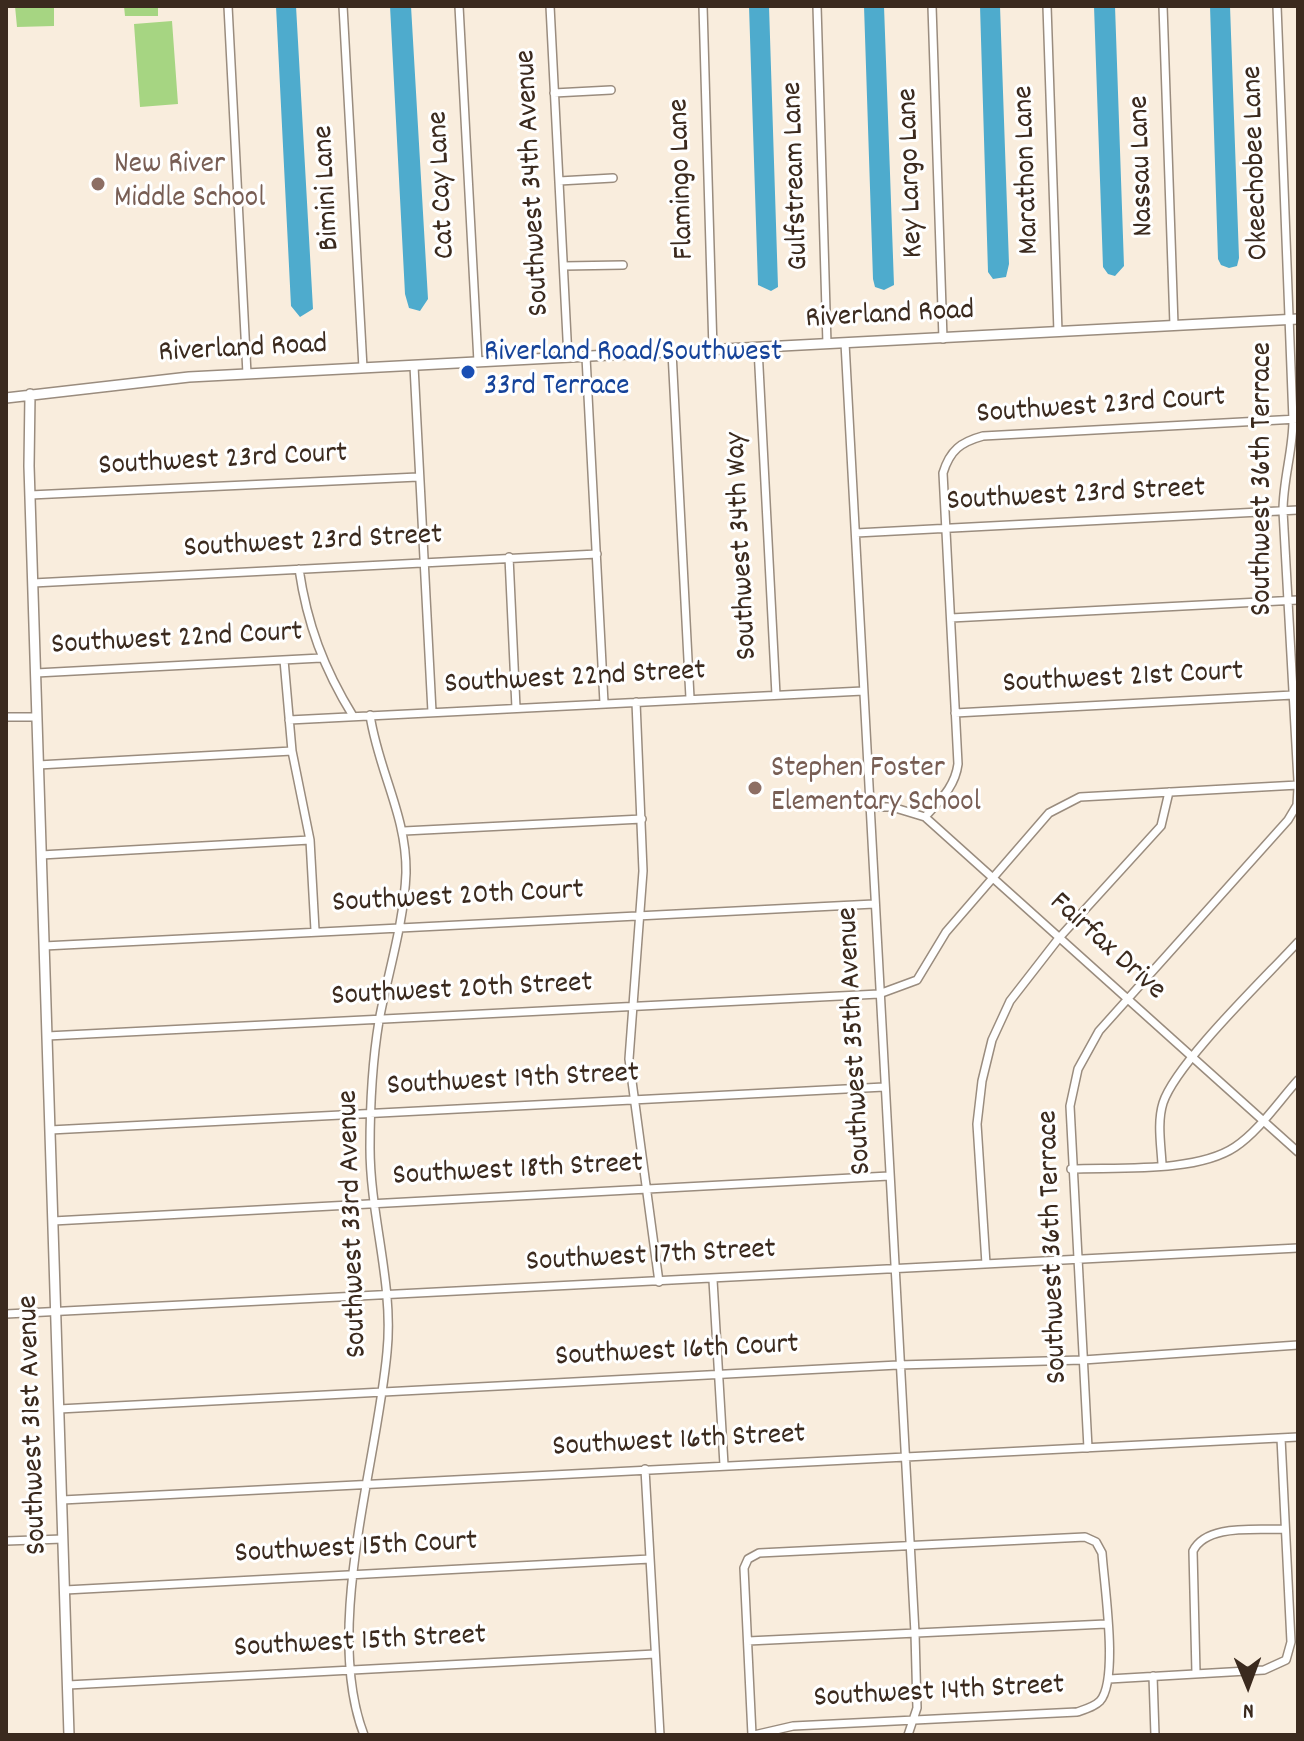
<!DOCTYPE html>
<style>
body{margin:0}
#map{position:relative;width:1304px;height:1741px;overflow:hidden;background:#f9eddd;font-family:Dekko,sans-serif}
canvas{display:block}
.frame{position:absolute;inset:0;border:8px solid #3b2a1e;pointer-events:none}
.north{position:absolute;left:1208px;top:1645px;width:80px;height:80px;-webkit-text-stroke:6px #fff;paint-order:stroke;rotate:179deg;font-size:22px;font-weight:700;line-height:32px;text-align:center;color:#3b2a1e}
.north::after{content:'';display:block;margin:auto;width:28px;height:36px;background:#3b2a1e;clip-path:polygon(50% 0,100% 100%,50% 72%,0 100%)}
</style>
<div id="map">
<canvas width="1304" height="1741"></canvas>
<div class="frame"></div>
<div class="north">N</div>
</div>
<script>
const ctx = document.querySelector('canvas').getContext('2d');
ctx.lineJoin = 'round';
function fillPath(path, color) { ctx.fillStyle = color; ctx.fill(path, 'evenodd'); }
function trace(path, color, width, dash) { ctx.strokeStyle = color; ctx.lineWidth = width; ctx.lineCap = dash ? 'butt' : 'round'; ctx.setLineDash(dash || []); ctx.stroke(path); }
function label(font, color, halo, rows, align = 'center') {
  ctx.font = font + ' Dekko,sans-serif'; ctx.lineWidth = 6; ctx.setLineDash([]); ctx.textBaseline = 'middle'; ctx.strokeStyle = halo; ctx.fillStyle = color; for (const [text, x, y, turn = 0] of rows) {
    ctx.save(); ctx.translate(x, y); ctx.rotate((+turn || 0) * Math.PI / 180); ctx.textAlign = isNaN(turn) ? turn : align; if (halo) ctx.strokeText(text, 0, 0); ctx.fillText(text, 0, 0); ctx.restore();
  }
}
const green = new Path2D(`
 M15 6H54V26L17 27Z
 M124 6H158V16H125Z
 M172 21 178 104 140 107 134 24Z`);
const water = new Path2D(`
 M276 6H296L313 309 300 317 291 306Z
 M390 6H411L428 299 420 311 409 308 405 294Z
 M749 6H769L778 287 771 291 758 285Z
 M864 6H884L894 285 884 290 875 287 873 279Z
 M980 6H1000L1009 264 1006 277 993 279 988 272Z
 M1094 6H1115L1124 266 1115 276 1108 274 1103 267Z
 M1210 6H1230L1239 258 1237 266 1229 268 1221 265 1218 259Z`);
const minor = new Path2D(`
 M228 6 247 374
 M343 6 363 368
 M459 6 478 362
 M550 6 568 358
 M703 6 713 350
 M817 6 827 344
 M932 6 943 339
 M1047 6 1058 332
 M1163 6 1174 325
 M1277 6 1293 420C1293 451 1283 479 1283 511L1298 781
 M554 93 611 90
 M559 181 613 178
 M564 266 623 265
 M845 343 915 1633 917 1708 908 1735
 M758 348 776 695
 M672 352 690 698
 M586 357 604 703
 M414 366 432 712
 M30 495 418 477
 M856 533 1298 510
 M509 557 516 708
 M299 569C307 624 324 669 353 716
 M33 583 597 554
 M951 618 1298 600
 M284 660 292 751 310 840 315 930
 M36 673 321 658
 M636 702 643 871 629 1059 659 1282
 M955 713 1293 695
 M6 717H37
 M289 720 863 691
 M38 765 292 751
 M870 807H892L925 817 1298 1152
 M925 817C940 800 955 787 958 764L943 473C950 450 961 442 983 436L1298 419
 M404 831 642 819
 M41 855 310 840
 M44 946 874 904
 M47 1036 879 994 917 980 946 932 1049 813 1080 797 1298 785
 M50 1130 884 1087
 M1162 1164C1161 1145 1157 1122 1163 1103 1176 1063 1266 977 1298 942
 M1071 1169C1117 1167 1196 1173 1235 1147 1259 1131 1279 1101 1298 1080
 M53 1221 889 1176
 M986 1264 977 1124 982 1081 992 1040 1010 1001 1059 938 1161 826 1169 792
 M713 1280 724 1465
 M6 1314 1298 1248
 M59 1409 898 1365 1083 1360 1298 1345
 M1088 1448 1070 1106 1078 1069 1099 1031 1288 820 1297 805 1298 788
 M645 1469 660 1735
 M62 1500 1298 1437
 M6 1541 63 1539
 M65 1590 650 1559
 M748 1641 1106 1624
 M1196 1673 1193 1551C1207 1523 1257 1531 1284 1529
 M1153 1676 1155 1735
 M1109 1679 1264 1670 1286 1660 1291 1642 1281 1438
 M68 1685 655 1654
 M364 1735C323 1629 377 1464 387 1352 394 1284 370 1216 370 1148 370 1106 372 1063 379 1021 388 972 404 924 406 873 407 816 378 770 370 715
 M752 1735 744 1568 748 1559 759 1553 1085 1537 1096 1542 1102 1553C1104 1584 1119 1680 1100 1701 1094 1707 1086 1709 1077 1712L793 1726 754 1735`);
const tertiary = new Path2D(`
 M30 394 29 466 69 1735
 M6 398 189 377 1298 319`);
const markers = [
 [98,184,8,"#8d6e63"],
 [468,372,8,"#1a4fb4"],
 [755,788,8,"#8d6e63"]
];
const streetNames = [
 ["Okeechobee Lane",1258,163,-92],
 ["Nassau Lane",1144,166,-92],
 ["Marathon Lane",1029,170,-92],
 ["Key Largo Lane",913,173,-92],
 ["Gulfstream Lane",798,176,-92],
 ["Flamingo Lane",684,179,-92],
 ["Southwest 34th Avenue",535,183,-93],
 ["Cat Cay Lane",444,185,-93],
 ["Bimini Lane",329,188,-93],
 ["Riverland Road",890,317,-3],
 ["Riverland Road",243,351,-3],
 ["Southwest 23rd Court",1101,408,-4],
 ["Southwest 23rd Court",223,462,-3],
 ["Southwest 36th Terrace",1265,479,-90],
 ["Southwest 23rd Street",1076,497,-3],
 ["Southwest 23rd Street",313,544,-3],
 ["Southwest 34th Way",744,546,-93],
 ["Southwest 22nd Court",177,641,-3],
 ["Southwest 22nd Street",575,680,-3],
 ["Southwest 21st Court",1123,680,-3],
 ["Southwest 20th Court",458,899,-3],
 ["Fairfax Drive",1106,948,42],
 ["Southwest 20th Street",462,992,-3],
 ["Southwest 35th Avenue",857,1041,-93],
 ["Southwest 19th Street",513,1082,-3],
 ["Southwest 18th Street",518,1172,-3],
 ["Southwest 33rd Avenue",355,1224,-92],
 ["Southwest 36th Terrace",1055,1247,-92],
 ["Southwest 17th Street",651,1258,-3],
 ["Southwest 16th Court",677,1353,-3],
 ["Southwest 31st Avenue",35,1425,-92],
 ["Southwest 16th Street",679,1443,-3],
 ["Southwest 15th Court",356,1550,-3],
 ["Southwest 15th Street",360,1644,-3],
 ["Southwest 14th Street",939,1694,-3]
];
const educationNames = [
 ["New River",114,167],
 ["Middle School",114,201],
 ["Stephen Foster",771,771],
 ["Elementary School",771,805]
];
const transitNames = [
 ["Riverland Road/Southwest",484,355],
 ["33rd Terrace",484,389]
];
fillPath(green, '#a6d582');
fillPath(water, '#4eabcd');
trace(minor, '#9a8c7e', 10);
trace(tertiary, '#9a8c7e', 12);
trace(minor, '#fff', 7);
trace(tertiary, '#fff', 9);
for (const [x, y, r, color] of markers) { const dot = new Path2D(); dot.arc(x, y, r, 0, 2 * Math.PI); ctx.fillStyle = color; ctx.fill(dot); trace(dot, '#fff', 3); }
label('30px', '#3b2a1e', '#fff', streetNames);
label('30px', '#785e54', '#fff', educationNames, 'left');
label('30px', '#164399', '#fff', transitNames, 'left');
</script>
